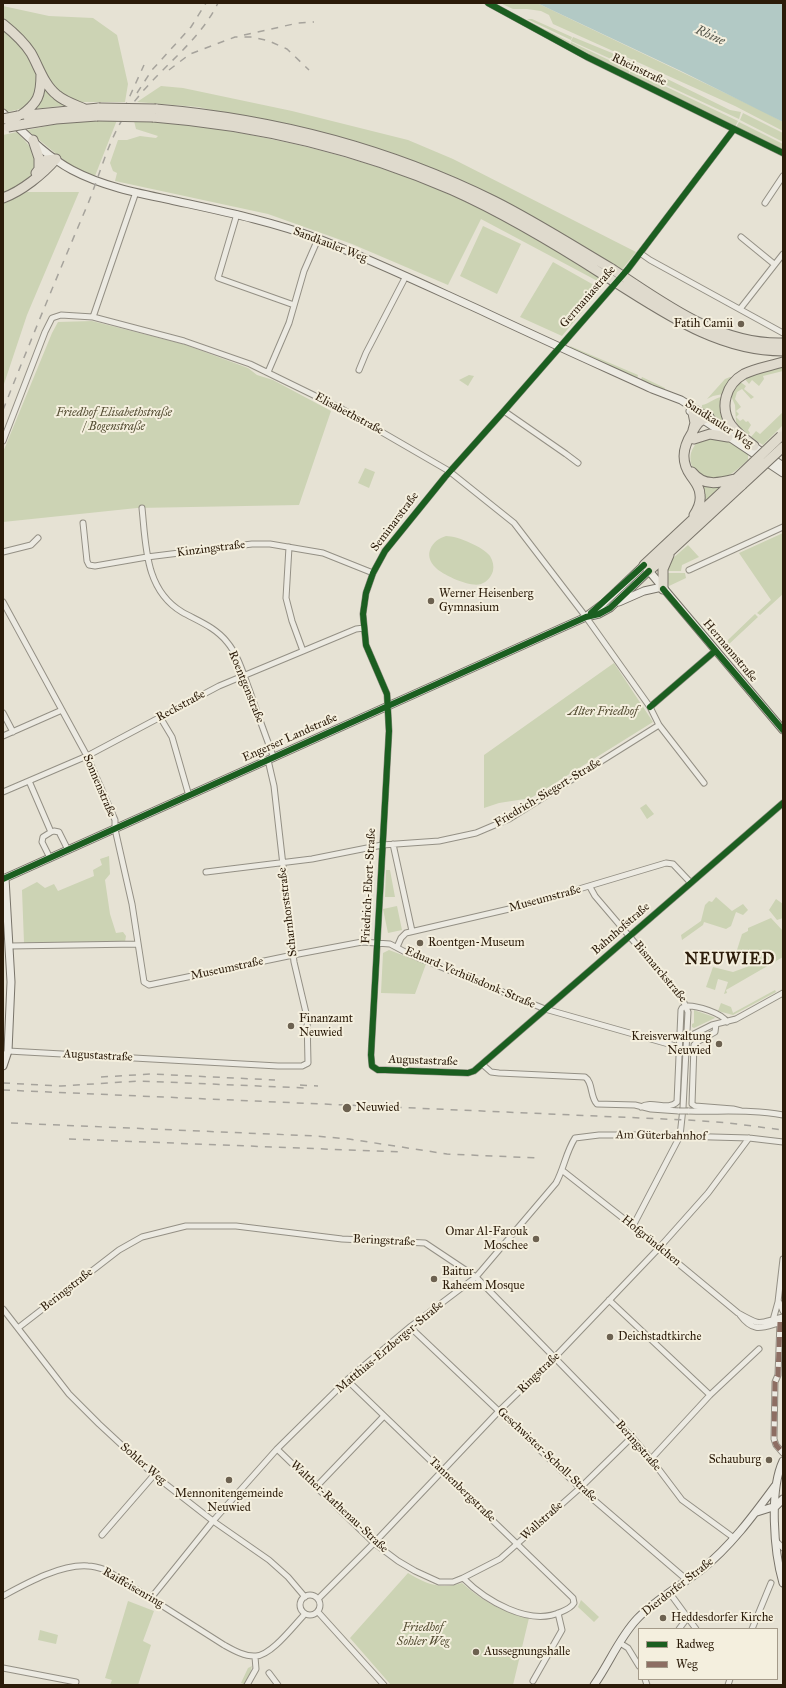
<!DOCTYPE html>
<meta charset="utf-8">
<style>
body{margin:0}
#map{position:relative;width:786px;height:1688px;overflow:hidden;background:#e6e2d4;font-family:"IM FELL Great Primer",serif}
canvas{display:block}
.frame{position:absolute;inset:0;border:4px solid #2b1b09;pointer-events:none}
.legend{position:absolute;left:638px;top:1628px;width:140px;height:52px;box-sizing:border-box;background:#f4efde;border:1px solid #a49a89;margin:0;padding:5px 7px;list-style:none;font-size:12px;color:#2b1b09}
.legend li{display:flex;align-items:center;gap:8px;height:20px}
.legend b{width:20px;border:1px solid #a49a89}
</style>
<div id="map">
<canvas width="786" height="1688"></canvas>
<div class="frame"></div>
<ul class="legend">
<li><b style="height:5px;background:#1b5e20"></b>Radweg</li>
<li><b style="height:5px;background:#8d6e63"></b>Weg</li>
</ul>
</div>
<script>
const ctx = document.querySelector('canvas').getContext('2d');
ctx.lineJoin = 'round';
function fillPath(path, color) { ctx.fillStyle = color; ctx.fill(path, 'evenodd'); }
function trace(path, color, width, dash) { ctx.strokeStyle = color; ctx.lineWidth = width; ctx.lineCap = dash ? 'butt' : 'round'; ctx.setLineDash(dash || []); ctx.stroke(path); }
function label(font, color, halo, rows, align = 'center') {
  ctx.font = font + ' "IM FELL Great Primer",serif'; ctx.lineWidth = 4; ctx.setLineDash([]); ctx.textBaseline = 'middle'; ctx.strokeStyle = halo; ctx.fillStyle = color; for (const [text, x, y, turn = 0] of rows) {
    ctx.save(); ctx.translate(x, y); ctx.rotate((+turn || 0) * Math.PI / 180); ctx.textAlign = isNaN(turn) ? turn : align; if (halo) ctx.strokeText(text, 0, 0); ctx.fillText(text, 0, 0); ctx.restore();
  }
}
const green = new Path2D(`
 M500 3H537L765 112 783 122V131L735 106 553 24 549 15 541 11 527 9H513Z
 M495 4 570 42 568 45 494 5Z
 M3 6 49 16 93 18 117 35 128 84 125 102H80L58 93 3 20Z
 M527 19H532L572 37 571 40Z
 M3 28C19 44 40 62 37 87 35 106 23 109 7 112L3 108Z
 M573 37 634 62 631 68 571 41Z
 M571 42 630 70 628 75 569 46Z
 M635 63 730 110 741 112 739 119 632 69Z
 M631 70 738 121 735 127 629 75Z
 M161 86 183 88 292 111 408 140 453 159 636 252 620 272 519 212 239 116 198 107 137 102Z
 M44 87 70 105 33 109Z
 M743 113 783 133V142L740 120Z
 M96 120H117L95 176 71 166 27 130 57 124Z
 M152 120C277 135 395 162 507 222 541 240 573 260 606 280L607 282 605 285 481 219 448 285 352 244 268 214 115 181 117 173 113 171 110 163 118 140H127L140 136 156 138 158 136 136 129 134 121 151 122Z
 M739 122 783 144V151L736 127Z
 M17 132C49 165 39 174 3 195V135Z
 M27 192H79L27 315 3 387V202Z
 M483 226 521 244 497 294 460 276Z
 M553 262 601 289 562 336 520 317Z
 M92 321 183 344 248 368 257 375 273 380 331 411 299 505 137 508 3 522V452L52 333 58 322Z
 M570 346 638 375 637 379 572 350Z
 M783 366V371L763 376 764 379 759 386 752 380 749 384 744 378Z
 M469 375 474 376 468 386 459 380Z
 M642 377 665 388 664 391 640 381Z
 M730 377H734L723 394 713 396 707 399 725 379Z
 M739 381 746 386 744 389 754 397 751 399 742 389 737 392 735 399 741 407 736 411 739 414 736 417 740 421 743 419 746 422 748 421 751 425 748 430 750 433 748 435 738 427 736 422 735 405 730 394Z
 M722 397 730 428 702 411V405C709 404 714 398 722 397Z
 M783 412V425L763 445 751 437 756 431 760 434Z
 M705 437 726 440 748 453V460C740 467 730 477 719 479 692 484 678 451 705 437Z
 M365 468 375 472 369 488 358 483Z
 M699 481 725 483 702 505Z
 M783 533V594L760 615 757 613 771 600 739 553Z
 M446 536C458 536 483 547 490 556 493 561 494 566 493 571 491 577 487 582 481 584 471 588 443 575 436 568 422 555 432 540 446 536Z
 M688 545 699 557 682 565 681 571H665L672 559Z
 M667 573H685L686 578 669 586 667 580Z
 M755 614 758 617 728 645V640L730 638Z
 M614 663 653 722 531 798 499 803 484 808V755Z
 M646 804 654 814 647 819 640 808Z
 M109 856 110 874 105 880 110 914 116 933 123 932 126 936 125 942 24 943 22 890 37 882 45 888 54 884 58 891 94 876 93 870 102 865 100 859Z
 M386 870H390L395 897H385Z
 M716 897 732 911 743 904 748 910 743 915 736 912 731 926 726 929 704 922 703 925 682 940 681 935 701 921 705 905 709 901 712 902Z
 M776 899 783 904V918L777 920 769 910Z
 M397 906 402 930 388 933 383 909Z
 M771 918 783 931V957L726 990 727 993 724 994 728 982 718 979 715 990 706 987 713 967 733 972 752 965 748 954 737 950 742 934 748 931V928Z
 M389 950 426 964 415 994 381 993 383 953Z
 M775 990 776 992 733 1015 718 1011 721 1003 731 1007 733 1013Z
 M694 1010 714 1017 715 1018 694 1028 692 1027V1024L694 1023Z
 M408 1573C426 1584 441 1590 462 1583 484 1602 500 1611 529 1618L513 1685H391L350 1638Z
 M581 1600 599 1617 594 1622 578 1607Z
 M128 1601 154 1611 143 1641 151 1645 138 1685H110L112 1680 105 1678Z
 M40 1630 58 1635 56 1644 38 1640Z
 M252 1666 250 1675 244 1684 241 1683 248 1668Z`);
const water = new Path2D(`
 M537 3H783V122L683 72Z`);
const street = new Path2D(`
 M488 3 587 57 783 153
 M734 129 628 269 504 411 445 477 385 551 373 573 366 593 363 614 366 645 387 694 389 731 371 1055 372 1066 378 1070H385L468 1073 474 1071 783 803
 M765 203 783 176
 M237 214 218 278 294 305
 M741 237 774 264
 M640 253 650 260 783 333
 M740 309 783 254
 M93 317 136 192
 M359 370 366 353 406 276
 M268 372 289 323 304 271 318 239
 M504 411 566 454 578 463
 M3 441 45 332 52 318 61 315 93 317 184 341 250 364 342 409 449 471 514 523 586 617 650 707 659 725 704 783
 M142 508C146 546 145 590 182 612 198 621 215 627 227 642 238 655 243 673 249 689 257 712 265 735 274 758
 M83 523 87 561 89 565 95 566 147 557 252 544H270L323 553 373 573
 M289 547 286 598 292 621 303 651
 M3 552 31 545 38 538
 M689 570 783 527
 M3 602 87 756 115 820V829L132 904 144 982 149 985 293 955 362 942 390 944 409 954 545 1009 679 1047
 M650 707 715 651
 M3 713 13 732
 M160 717 172 737 189 796
 M3 736 62 710
 M29 781 51 832 54 831 59 832 68 850
 M3 792 87 756 219 686 356 629 364 628
 M393 844 412 931
 M50 858 42 842 43 837 51 832
 M206 872 312 859 382 845 439 841 476 833 509 819 659 725
 M590 887 595 896 682 998 688 1012 683 1108 680 1136 633 1226
 M10 946 138 944
 M397 947 401 938 406 933 522 906 666 863 673 864 691 883
 M686 1006C696 1005 722 1013 727 1022
 M716 1024 715 1032 697 1042 694 1045 692 1104 695 1106 733 1109 741 1111
 M688 1035H692L712 1025 736 1019 783 993
 M8 1051 278 1066H302L308 1063 307 1017 294 962 274 786 268 760
 M482 1064 491 1072 499 1073 585 1077C593 1082 590 1097 597 1104L635 1105 651 1109 679 1111
 M641 1107C652 1100 668 1111 677 1102L681 1010 682 1008 686 1006
 M688 1111C720 1112 752 1109 783 1115
 M563 1171 633 1226 738 1313C763 1327 757 1323 783 1317
 M609 1300 710 1395
 M779 1302 783 1311
 M3 1309 69 1394 99 1424 154 1475 213 1521 269 1560 288 1577 305 1597
 M740 1315C754 1334 763 1327 782 1322
 M773 1320 778 1302 783 1259
 M780 1322 778 1375 775 1382 774 1439 776 1445 783 1453
 M410 1327 580 1488 687 1580
 M18 1328 119 1250 142 1237 186 1226H236L342 1239 425 1243 476 1277 632 1437 651 1459 682 1500 734 1538
 M277 1449 374 1543 398 1561 415 1571 439 1582H453L463 1578C485 1600 529 1627 561 1612 566 1610 571 1608 574 1603L573 1598 347 1380
 M651 1459 710 1395 759 1349
 M317 1486 384 1416
 M102 1535 154 1475
 M777 1542 783 1548
 M463 1578 500 1559 580 1488 632 1437
 M669 1592 696 1629
 M300 1605a10 10 0 1 1 20 0a10 10 0 1 1-20 0Z
 M3 1596C27 1583 61 1564 88 1566 94 1566 100 1568 106 1570L224 1645C233 1650 245 1657 256 1656 272 1655 294 1625 305 1614
 M151 1598 213 1521 277 1449 347 1380 410 1327 476 1277 556 1183C564 1168 566 1152 575 1138L599 1135H641L749 1138 783 1142
 M318 1599 374 1543 499 1411 555 1357 659 1248 708 1193 749 1138
 M318 1612 384 1685
 M679 1629 688 1617
 M752 1629 771 1583
 M620 1643 628 1648 639 1666
 M3 1668 76 1682
 M269 1673 278 1685
 M645 1679 647 1685
 M533 1681 562 1630 558 1613
 M247 1685 256 1669 255 1657
 M728 1685 730 1679`);
const secondary = new Path2D(`
 M3 113C24 133 46 156 72 170 102 186 137 193 171 200 221 211 271 221 319 239 374 261 427 286 480 310 537 337 595 363 652 389L681 400 738 436
 M690 411 783 473
 M750 444 783 466
 M619 602 644 591 662 587
 M588 615 604 603 644 565 783 730
 M3 879 586 617 599 614 610 608 649 571
 M3 1066 8 1051 11 982 5 878
 M783 1461C769 1491 774 1552 783 1583
 M757 1512 776 1506 783 1499
 M594 1685C609 1664 619 1638 637 1619 656 1599 679 1587 701 1570 730 1547 753 1516 775 1486`);
const highway = new Path2D(`
 M3 24C13 32 24 42 31 53 39 67 44 85 57 95 65 102 76 105 85 109
 M156 109C273 119 389 149 494 201 534 221 573 246 612 269
 M18 116 99 108
 M20 116C38 103 41 96 41 74
 M153 117C255 125 358 149 452 190 506 214 557 245 607 277
 M25 124 56 119 97 116
 M33 140 39 158V167
 M36 173 46 160 56 159
 M3 198C22 191 43 174 56 159
 M693 430 695 423 693 413
 M694 439 710 434 728 437
 M754 446C746 440 737 433 731 425 719 407 726 384 744 374 756 368 770 366 783 362
 M692 472C704 487 719 483 735 479
 M694 515C698 509 701 502 700 495 700 487 695 482 691 476 680 461 683 447 692 433 696 425 700 419 709 417
 M644 565 737 478
 M649 571 742 485
 M663 589V569L669 555`);
const rail = new Path2D(`
 M244 35 298 23 314 22
 M169 70 190 54 235 37H252L269 41 287 49 309 70
 M137 93 152 70 191 27 206 3
 M124 109 144 65
 M3 410C30 342 58 274 87 206 100 175 108 140 127 112 153 72 197 46 218 3
 M101 1077 151 1074 275 1080
 M3 1083 61 1086 139 1081 306 1088
 M300 1085 318 1086
 M3 1090 687 1120 729 1123 783 1130
 M11 1123 316 1136 349 1139 447 1154 538 1158
 M69 1139 401 1152`);
const streetBridge = new Path2D(`
 M679 1111H688`);
const highwayBridge = new Path2D(`
 M99 108 156 109
 M97 116 153 117
 M3 119 18 116
 M8 127 25 124
 M612 269C664 303 718 345 783 343
 M607 277C662 311 716 351 783 351
 M737 478 781 436
 M742 485 783 447`);
const quiet = new Path2D(`
 M780 1322 778 1375 775 1382 774 1439 776 1445 783 1453`);
const cycleway = new Path2D(`
 M488 3 587 57 783 153
 M734 129 628 269 504 411 445 477 385 551 373 573 366 593 363 614 366 645 387 694 389 731 371 1055 372 1066 378 1070H385L468 1073 474 1071 783 803
 M663 589 783 730
 M591 613 644 565
 M650 707 715 651
 M3 879 586 617 599 614 610 608 649 571`);
const markers = [
 [741,324,4,"#6c6150"],
 [431,601,4,"#6c6150"],
 [420,943,4,"#6c6150"],
 [291,1026,4,"#6c6150"],
 [719,1044,4,"#6c6150"],
 [347,1108,5,"#6c6150"],
 [536,1239,4,"#6c6150"],
 [434,1279,4,"#6c6150"],
 [610,1337,4,"#6c6150"],
 [769,1460,4,"#6c6150"],
 [229,1480,4,"#6c6150"],
 [663,1618,4,"#6c6150"],
 [476,1652,4,"#6c6150"]
];
const streetNames = [
 ["Rheinstraße",639,70,26],
 ["Sandkauler Weg",330,245,21],
 ["Germaniastraße",588,297,-49],
 ["Elisabethstraße",349,414,28],
 ["Sandkauler Weg",719,424,33],
 ["Seminarstraße",395,522,-53],
 ["Kinzingstraße",211,549,-7],
 ["Hermannstraße",730,651,50],
 ["Roentgenstraße",246,687,68],
 ["Reckstraße",181,706,-28],
 ["Engerser Landstraße",290,738,-24],
 ["Sonnenstraße",99,786,67],
 ["Friedrich-Siegert-Straße",548,793,-31],
 ["Friedrich-Ebert-Straße",369,886,-87],
 ["Museumstraße",545,899,-15],
 ["Scharnhorststraße",288,912,-97],
 ["Bahnhofstraße",621,929,-41],
 ["Museumstraße",227,969,-12],
 ["Bismarckstraße",660,972,50],
 ["Eduard-Verhülsdonk-Straße",470,978,23],
 ["Augustastraße",98,1056,3],
 ["Augustastraße",423,1061,2],
 ["Am Güterbahnhof",661,1136,1],
 ["Beringstraße",384,1241,3],
 ["Hofgründchen",651,1241,39],
 ["Beringstraße",67,1290,-38],
 ["Matthias-Erzberger-Straße",390,1347,-40],
 ["Ringstraße",539,1373,-44],
 ["Beringstraße",638,1446,49],
 ["Geschwister-Scholl-Straße",547,1455,43],
 ["Sohler Weg",143,1464,41],
 ["Tannenbergstraße",462,1490,44],
 ["Walther-Rathenau-Straße",339,1507,43],
 ["Wallstraße",542,1521,-42],
 ["Dierdorfer Straße",678,1587,-38],
 ["Raiffeisenring",133,1588,30]
];
const poiNames = [
 ["Fatih Camii",733,324,"right"],
 ["Werner Heisenberg",439,594],
 ["Gymnasium",439,608],
 ["Roentgen-Museum",428,943],
 ["Finanzamt",299,1019],
 ["Neuwied",299,1033],
 ["Kreisverwaltung",711,1037,"right"],
 ["Neuwied",711,1051,"right"],
 ["Neuwied",356,1108],
 ["Omar Al-Farouk",528,1232,"right"],
 ["Moschee",528,1246,"right"],
 ["Baitur",442,1272],
 ["Raheem Mosque",442,1286],
 ["Deichstadtkirche",618,1337],
 ["Schauburg",761,1460,"right"],
 ["Mennonitengemeinde",229,1494,"center"],
 ["Neuwied",229,1508,"center"],
 ["Heddesdorfer Kirche",671,1618],
 ["Aussegnungshalle",484,1652]
];
const parkNames = [
 ["Friedhof Elisabethstraße",114,413],
 ["/ Bogenstraße",114,427],
 ["Alter Friedhof",603,712],
 ["Friedhof",423,1628],
 ["Sohler Weg",423,1642]
];
const waterNames = [
 ["Rhine",710,36,24]
];
const districtNames = [
 ["NEUWIED",730,960]
];
fillPath(green, '#ccd3b4');
fillPath(water, '#b2c9c5');
trace(street, '#949085', 7);
trace(secondary, '#79746a', 9);
trace(highway, '#79746a', 11);
trace(street, '#eceae2', 5);
trace(secondary, '#eceae2', 7);
trace(highway, '#dfdacd', 9);
trace(rail, '#a6a39c', 1.5, [7, 7]);
trace(streetBridge, '#949085', 7, []);
trace(highwayBridge, '#79746a', 11, []);
trace(streetBridge, '#eceae2', 5);
trace(highwayBridge, '#dfdacd', 9);
trace(quiet, '#8d6e63', 5, [10, 5]);
trace(cycleway, '#1b5e20', 6);
for (const [x, y, r, color] of markers) { const dot = new Path2D(); dot.arc(x, y, r, 0, 2 * Math.PI); ctx.fillStyle = color; ctx.fill(dot); trace(dot, '#f4efde', 1.5); }
label('12px', '#2b1b09', '#f4efde', streetNames);
label('12px', '#2b1b09', '#f4efde', poiNames, 'left');
label('italic 12px', '#554e34', '#f4efde', parkNames);
label('italic 13px', '#535449', '#f4efde', waterNames);
ctx.letterSpacing = '1px';
label('bold 16px', '#2b1b09', '#f4efde', districtNames);
ctx.letterSpacing = '0px';
</script>
